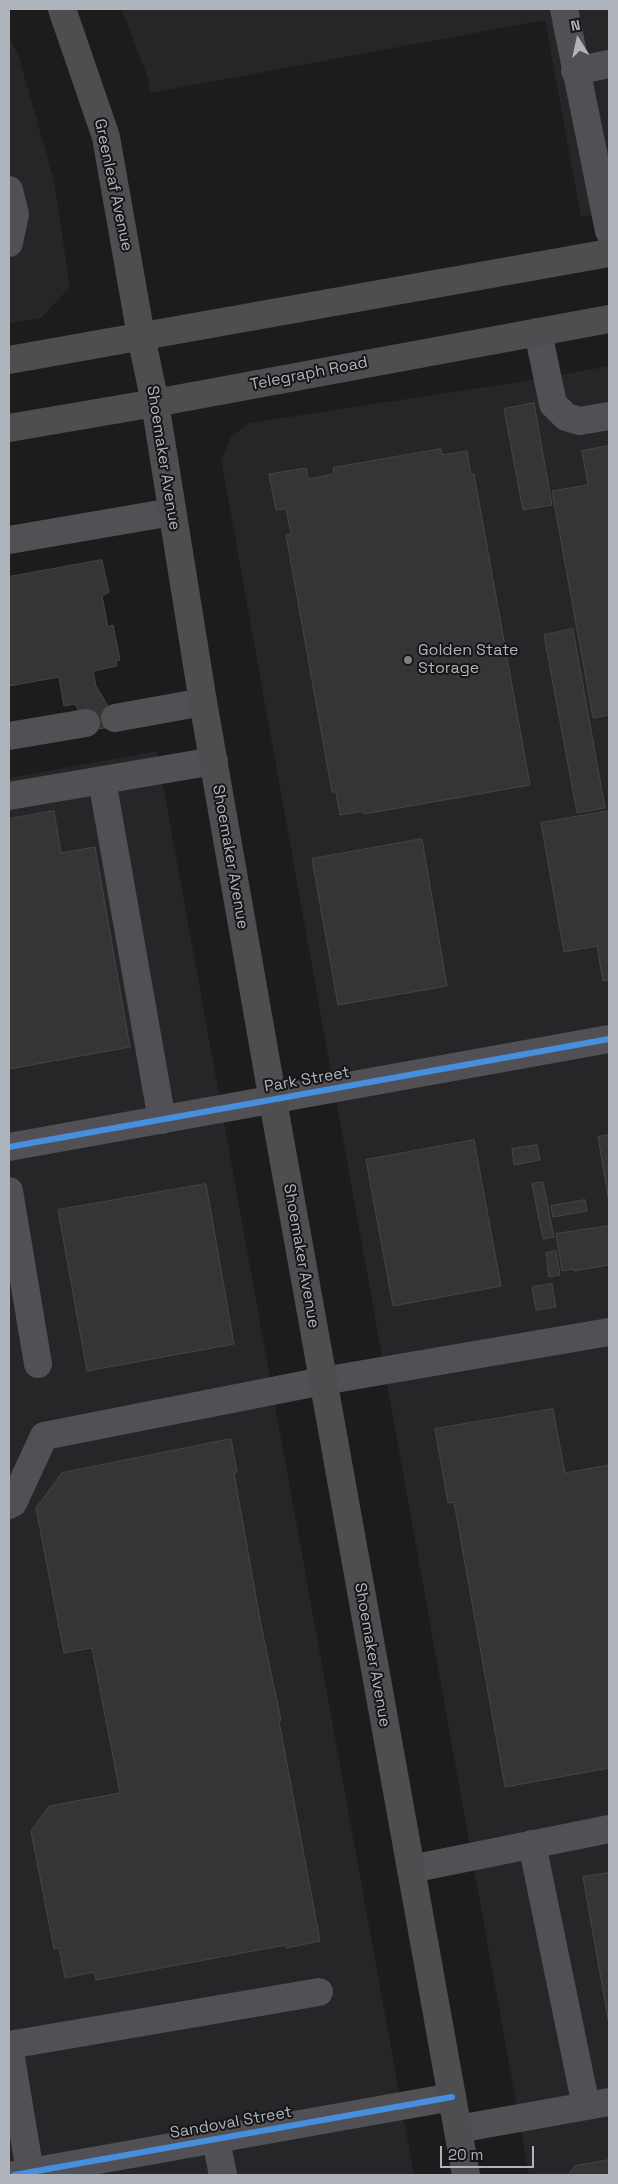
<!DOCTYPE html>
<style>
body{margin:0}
#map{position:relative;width:618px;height:2184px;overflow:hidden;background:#1c1c1c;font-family:"Space Grotesk",sans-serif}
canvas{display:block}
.frame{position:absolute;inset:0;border:10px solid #afb3bb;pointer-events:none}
.north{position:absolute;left:553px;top:15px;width:50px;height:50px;-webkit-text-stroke:4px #161618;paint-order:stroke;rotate:350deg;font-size:14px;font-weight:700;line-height:20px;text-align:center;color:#afb3bb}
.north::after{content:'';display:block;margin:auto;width:18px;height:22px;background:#afb3bb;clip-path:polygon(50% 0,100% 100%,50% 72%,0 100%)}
.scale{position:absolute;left:440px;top:2146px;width:94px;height:22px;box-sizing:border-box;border:2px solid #afb3bb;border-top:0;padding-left:6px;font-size:15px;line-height:18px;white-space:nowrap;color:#afb3bb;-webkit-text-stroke:4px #161618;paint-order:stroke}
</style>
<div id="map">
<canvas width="618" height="2184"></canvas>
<div class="frame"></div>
<div class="north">N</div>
<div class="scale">20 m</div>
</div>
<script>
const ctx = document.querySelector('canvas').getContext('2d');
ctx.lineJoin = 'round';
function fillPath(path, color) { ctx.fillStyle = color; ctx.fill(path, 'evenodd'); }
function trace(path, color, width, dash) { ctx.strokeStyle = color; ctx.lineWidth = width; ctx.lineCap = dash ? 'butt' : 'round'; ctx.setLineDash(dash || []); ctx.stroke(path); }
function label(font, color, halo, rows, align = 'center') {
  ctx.font = font + ' "Space Grotesk",sans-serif'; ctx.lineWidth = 4; ctx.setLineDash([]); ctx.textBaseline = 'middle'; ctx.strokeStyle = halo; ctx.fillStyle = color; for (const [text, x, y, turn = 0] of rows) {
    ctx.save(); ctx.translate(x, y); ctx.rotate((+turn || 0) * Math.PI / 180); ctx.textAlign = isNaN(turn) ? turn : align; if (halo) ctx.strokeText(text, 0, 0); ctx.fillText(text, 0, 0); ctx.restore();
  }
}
const built = new Path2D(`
 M121 9H609V212L581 217 545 20 150 93 148 78Z
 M9 35 19 57 54 181 70 287 41 318 9 323Z
 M609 366V2175H529L221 459 231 437 249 423 532 380Z
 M157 751 414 2175H9V778Z`);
const building = new Path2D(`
 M534 403 552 505 523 510 504 409Z
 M609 446V715L593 718 552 491 588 485 582 451Z
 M441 449 442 455 467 451 471 475 474 474 530 785 364 814 363 811 340 815 336 792H332L286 535 291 534 286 509 276 510 269 474 306 468 308 479 334 474 333 468Z
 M102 560 109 592 102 596 108 627 113 625 120 660 116 661 117 666 93 671 96 686 115 718 116 726 87 731 86 723 75 704 64 706 59 677 9 686V577Z
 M573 629 605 808 577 813 544 635Z
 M54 811 61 853 95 847 130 1047 9 1069V819Z
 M609 811V980L603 981 597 946 564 952 541 823Z
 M422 839 447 986 338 1005 312 859Z
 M609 1135V1202L598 1137Z
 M474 1140 501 1286 393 1306 366 1160Z
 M537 1145 540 1160 514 1165 512 1149Z
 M543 1182 554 1237 543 1239 532 1184Z
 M206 1184 234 1344 87 1371 58 1210Z
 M585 1200 587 1211 553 1217 551 1206Z
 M609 1226V1265L574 1271V1269L562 1271 556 1234Z
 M556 1251 560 1275 549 1277 546 1253Z
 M552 1284 556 1307 536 1310 532 1287Z
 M553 1409 565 1473 609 1465V1768L505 1787 454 1502 448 1503 435 1429Z
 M231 1439 237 1472 234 1473 261 1625 281 1720 279 1721 320 1941 286 1948V1945L96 1980 94 1972 65 1978 59 1948 54 1949 31 1831 49 1806 120 1793 92 1648 64 1653 36 1508 62 1473Z
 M609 1873V2024L583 1877Z
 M609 2160V2175H568L575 2166Z`);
const minor = new Path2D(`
 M564 9 609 231
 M575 71 609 64
 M9 190 15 214 9 243
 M538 332 553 404 566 417 580 421 609 416
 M9 540 172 512
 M115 718 203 702
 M9 736 86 723
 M102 780 162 1120
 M9 796 214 761
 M9 1147 609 1039
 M9 1191 38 1364
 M9 1505 13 1503 44 1436 323 1381 609 1332
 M532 1844 586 2106
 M411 1869 609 1829
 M9 2045 319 1992
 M9 2046 30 2172
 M458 2129 609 2102
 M216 2140 223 2175
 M14 2175 452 2097`);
const major = new Path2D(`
 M62 9 106 137 141 336 155 403 203 702 273 1101 466 2175
 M9 360 609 253
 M9 428 155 403 609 319`);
const cycleway = new Path2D(`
 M9 1147 609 1039
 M14 2175 452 2097`);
const markers = [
 [408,660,5,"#7c7e83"]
];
const streetNames = [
 ["Greenleaf Avenue",113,185,78],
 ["Telegraph Road",309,374,-11],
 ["Shoemaker Avenue",163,458,81],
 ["Shoemaker Avenue",230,857,80],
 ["Park Street",307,1080,-10],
 ["Shoemaker Avenue",301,1256,80],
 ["Shoemaker Avenue",372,1655,80],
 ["Sandoval Street",231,2123,-10]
];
const poiNames = [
 ["Golden State",418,651],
 ["Storage",418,669]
];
fillPath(built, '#262628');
fillPath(building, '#353536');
trace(building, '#454548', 1);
trace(minor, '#515155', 28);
trace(major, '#4e4e51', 28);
trace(cycleway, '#468fdf', 6);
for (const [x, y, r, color] of markers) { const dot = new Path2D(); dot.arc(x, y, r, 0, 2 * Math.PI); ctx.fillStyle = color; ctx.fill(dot); trace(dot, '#161618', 2); }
label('16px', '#afb3bb', '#161618', streetNames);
label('16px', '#afb3bb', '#161618', poiNames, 'left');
</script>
